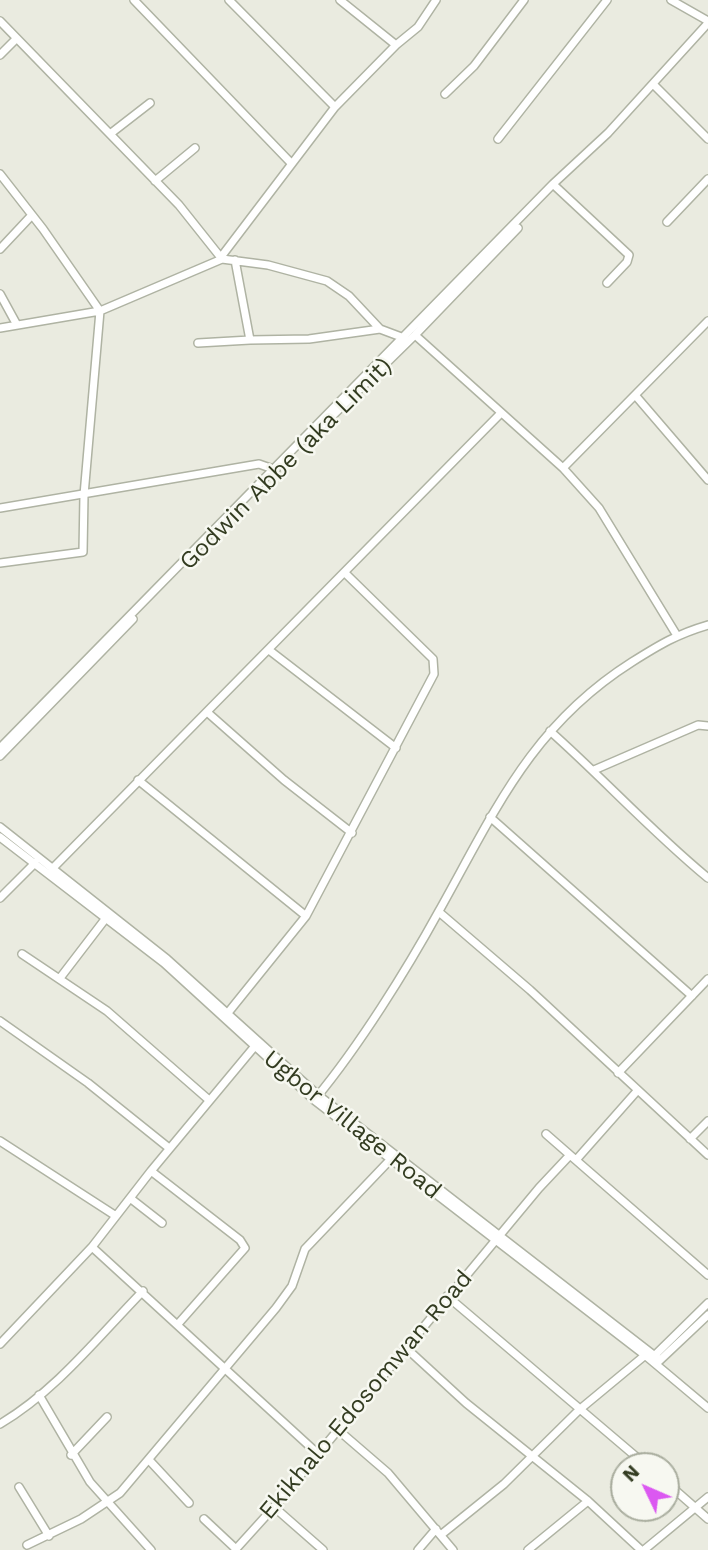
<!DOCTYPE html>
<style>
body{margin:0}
#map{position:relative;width:708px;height:1550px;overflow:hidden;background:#eaebe0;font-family:"Work Sans",sans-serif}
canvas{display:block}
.north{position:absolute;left:610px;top:1452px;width:70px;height:70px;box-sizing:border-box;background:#f7f8f1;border:2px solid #a9ad9e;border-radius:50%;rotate:314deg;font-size:19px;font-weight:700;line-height:28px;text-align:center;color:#333c21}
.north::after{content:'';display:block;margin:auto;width:24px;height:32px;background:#db58f1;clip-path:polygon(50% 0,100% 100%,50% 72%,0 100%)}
</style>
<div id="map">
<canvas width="708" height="1550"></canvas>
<div class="north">N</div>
</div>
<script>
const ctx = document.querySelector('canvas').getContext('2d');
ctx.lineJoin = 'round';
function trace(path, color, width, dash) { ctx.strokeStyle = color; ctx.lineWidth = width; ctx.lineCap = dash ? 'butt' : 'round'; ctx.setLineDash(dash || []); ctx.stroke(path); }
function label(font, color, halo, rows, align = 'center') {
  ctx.font = font + ' "Work Sans",sans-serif'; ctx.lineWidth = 5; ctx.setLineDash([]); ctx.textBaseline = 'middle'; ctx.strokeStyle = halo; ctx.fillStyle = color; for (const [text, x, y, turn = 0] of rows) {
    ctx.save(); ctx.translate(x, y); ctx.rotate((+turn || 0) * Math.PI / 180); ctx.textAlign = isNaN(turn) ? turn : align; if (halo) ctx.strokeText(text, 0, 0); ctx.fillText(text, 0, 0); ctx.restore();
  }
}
const minor = new Path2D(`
 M134 0 291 163
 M229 0 335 107
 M340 0 396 45 418 27 436 0
 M671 0 708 21
 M0 21 179 205 222 259 268 265 327 281 349 296 380 329 404 338
 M0 55 16 39
 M654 85 708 139
 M445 94 474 66 524 0
 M110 134 150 103
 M498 139 607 0
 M0 174 43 229 100 311 84 495 83 552 0 563
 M155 181 195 148
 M556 187 629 255 627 262 607 283
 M667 222 708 179
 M0 249 32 215
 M221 257 335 107 396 45
 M235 260 250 340 309 339 380 329
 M0 294 17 325
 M0 328 100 311 222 259
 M415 335 563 468 708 321
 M198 343 250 340
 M635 395 708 480
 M317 431 415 335 518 228
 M563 468 599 508 676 634
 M0 508 259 464 276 470
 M269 650 396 748
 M207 712 284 780 352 833
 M550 731C604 779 652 832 708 878
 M0 748 553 184 608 133 708 23
 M0 756 133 619
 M594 770 698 725 708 726
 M138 780 306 916
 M490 817 692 996
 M0 827 167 959 318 1095 660 1360
 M0 837 164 963 314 1100 646 1356 708 1408
 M52 869 501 413
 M0 898 35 863
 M439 912 530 990 708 1155
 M22 954 107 1011 209 1100
 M60 978 106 918
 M227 1014 306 916 434 674 433 659 345 573
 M0 1021 88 1083 169 1148
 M618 1073 708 979
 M316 1098C359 1046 406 971 439 911 495 811 531 726 632 662 659 645 677 634 708 625
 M546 1134 570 1155
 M690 1139 708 1121
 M0 1141 116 1216
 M576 1160 637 1091
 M151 1171 240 1240 245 1248 178 1324
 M130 1198 162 1223
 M92 1247 317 1453
 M447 1296 647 1466
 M0 1344 92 1247 151 1171 255 1046
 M405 1347 466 1403 588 1501 641 1550
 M651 1359 708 1303
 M657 1363 708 1315
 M39 1395 90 1482 151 1550
 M0 1424C56 1391 98 1337 143 1291
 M337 1429 388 1473 453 1550
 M71 1455 107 1417
 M150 1461 189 1503
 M666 1482 708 1519
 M19 1487 49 1536
 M274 1507 323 1550
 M204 1519 236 1549
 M442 1534 504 1484 579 1410 649 1352
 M27 1545 81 1519 120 1493 276 1308 292 1286 305 1249 389 1161
 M235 1550 274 1507 539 1188 570 1155 708 1275
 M418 1550 436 1529
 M528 1550 588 1501
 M644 1550 708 1497`);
const streetNames = [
 ["Godwin Abbe (aka Limit)",286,464,-45],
 ["Ugbor Village Road",352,1125,39],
 ["Ekikhalo Edosomwan Road",366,1395,-50]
];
trace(minor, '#afb3a3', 10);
trace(minor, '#fff', 7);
label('24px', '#333c21', '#f7f8f1', streetNames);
</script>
